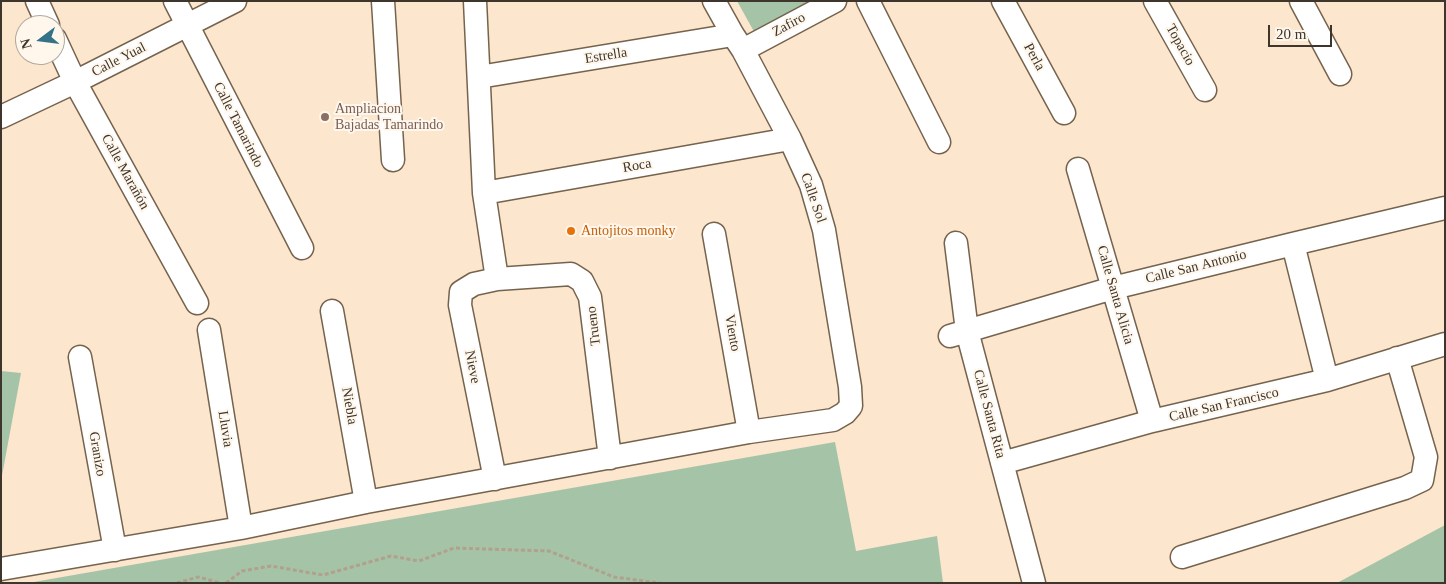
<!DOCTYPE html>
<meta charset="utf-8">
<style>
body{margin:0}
#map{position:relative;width:1446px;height:584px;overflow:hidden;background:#fce6cd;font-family:Georgia,serif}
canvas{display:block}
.frame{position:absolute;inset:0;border:2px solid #3e362c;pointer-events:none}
.north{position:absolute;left:15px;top:15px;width:50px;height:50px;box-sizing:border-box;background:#fff6ec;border:1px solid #b2a99f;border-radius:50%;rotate:255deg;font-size:14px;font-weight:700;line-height:20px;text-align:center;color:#3e362c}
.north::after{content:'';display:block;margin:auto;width:18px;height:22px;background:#337287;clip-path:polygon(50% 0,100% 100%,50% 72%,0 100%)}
.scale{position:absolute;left:1268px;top:25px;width:64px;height:22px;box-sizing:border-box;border:2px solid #3e362c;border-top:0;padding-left:6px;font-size:15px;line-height:18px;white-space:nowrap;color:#3e362c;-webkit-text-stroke:4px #fff6ec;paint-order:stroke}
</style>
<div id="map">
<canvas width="1446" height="584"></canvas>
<div class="frame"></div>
<div class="north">N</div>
<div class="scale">20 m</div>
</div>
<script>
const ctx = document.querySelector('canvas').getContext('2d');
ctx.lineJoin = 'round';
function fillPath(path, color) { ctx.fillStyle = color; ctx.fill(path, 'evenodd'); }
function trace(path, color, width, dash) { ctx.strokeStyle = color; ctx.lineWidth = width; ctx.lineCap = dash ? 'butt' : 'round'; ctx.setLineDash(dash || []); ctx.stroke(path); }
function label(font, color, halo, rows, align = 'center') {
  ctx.font = font + ' Georgia,serif'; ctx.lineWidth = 4; ctx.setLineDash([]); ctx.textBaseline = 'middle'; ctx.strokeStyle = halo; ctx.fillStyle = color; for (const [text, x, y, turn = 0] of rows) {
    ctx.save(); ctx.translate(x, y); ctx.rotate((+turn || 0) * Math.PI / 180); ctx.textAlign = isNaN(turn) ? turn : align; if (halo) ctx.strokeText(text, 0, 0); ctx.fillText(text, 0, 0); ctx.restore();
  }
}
const green = new Path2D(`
 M737 1H817L757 37Z
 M1 371 21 373 1 481Z
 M835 442 856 551 937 536 943 583H28Z
 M1445 525V583H1337Z`);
const path = new Path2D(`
 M177 583 198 577 221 583
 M226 583 242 571 271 566 323 575 391 556 419 561 454 548 549 551 614 577 660 583`);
const street = new Path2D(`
 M37 1 48 25
 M175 1 302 248
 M383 1 393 160
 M475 1 484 193 497 279
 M868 1 939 142
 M1003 1 1064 113
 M1155 1 1205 90
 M1301 1 1340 74
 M55 39 75 82 197 303
 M743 50 835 1
 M479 77 733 35
 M1 117 75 82 235 1
 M1078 169 1152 421
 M484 193 790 139
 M714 234 749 432
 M956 243 967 331 1034 583
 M1293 244 1327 380
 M332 311 366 502
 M209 330 241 528
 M950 336 1113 288 1293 244 1445 208
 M80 357 115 550
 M1002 463 1152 421 1327 380 1445 344
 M495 479 460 305 461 292 474 284 497 279 571 274 582 281 590 297 610 458
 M1182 557 1405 488 1422 480 1426 457 1397 358
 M1 569 241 528 366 502 749 432 833 420 845 413 851 406 850 387 824 230 811 185 790 139 743 50 733 35 714 1`);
const markers = [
 [325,117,5,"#8d6e63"],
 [571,231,5,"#e8710a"]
];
const streetNames = [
 ["Zafiro",789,25,-28],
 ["Topacio",1180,45,61],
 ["Estrella",606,56,-9],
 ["Perla",1034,57,61],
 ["Calle Yual",119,60,-27],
 ["Calle Tamarindo",238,125,63],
 ["Roca",637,166,-10],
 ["Calle Marañón",125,172,61],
 ["Calle Sol",813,198,71],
 ["Calle San Antonio",1196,267,-14],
 ["Calle Santa Alicia",1115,295,74],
 ["Trueno",594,326,-97],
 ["Viento",732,333,80],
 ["Nieve",472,367,79],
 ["Calle San Francisco",1224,405,-13],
 ["Niebla",349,406,80],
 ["Calle Santa Rita",989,414,75],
 ["Lluvia",225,429,81],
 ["Granizo",97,454,80]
];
const educationNames = [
 ["Ampliacion",335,109],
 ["Bajadas Tamarindo",335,125]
];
const foodNames = [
 ["Antojitos monky",581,231]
];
fillPath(green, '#a5c4a7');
trace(street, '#76634d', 25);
trace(path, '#b0a08d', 3, [4, 2.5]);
trace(street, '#fff', 22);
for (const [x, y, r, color] of markers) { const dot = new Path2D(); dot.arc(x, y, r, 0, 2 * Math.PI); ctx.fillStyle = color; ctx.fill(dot); trace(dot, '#fff6ec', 2); }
label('14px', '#3e362c', '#fff6ec', streetNames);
label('14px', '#785e54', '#fff6ec', educationNames, 'left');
label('14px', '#c56008', '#fff6ec', foodNames, 'left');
</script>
